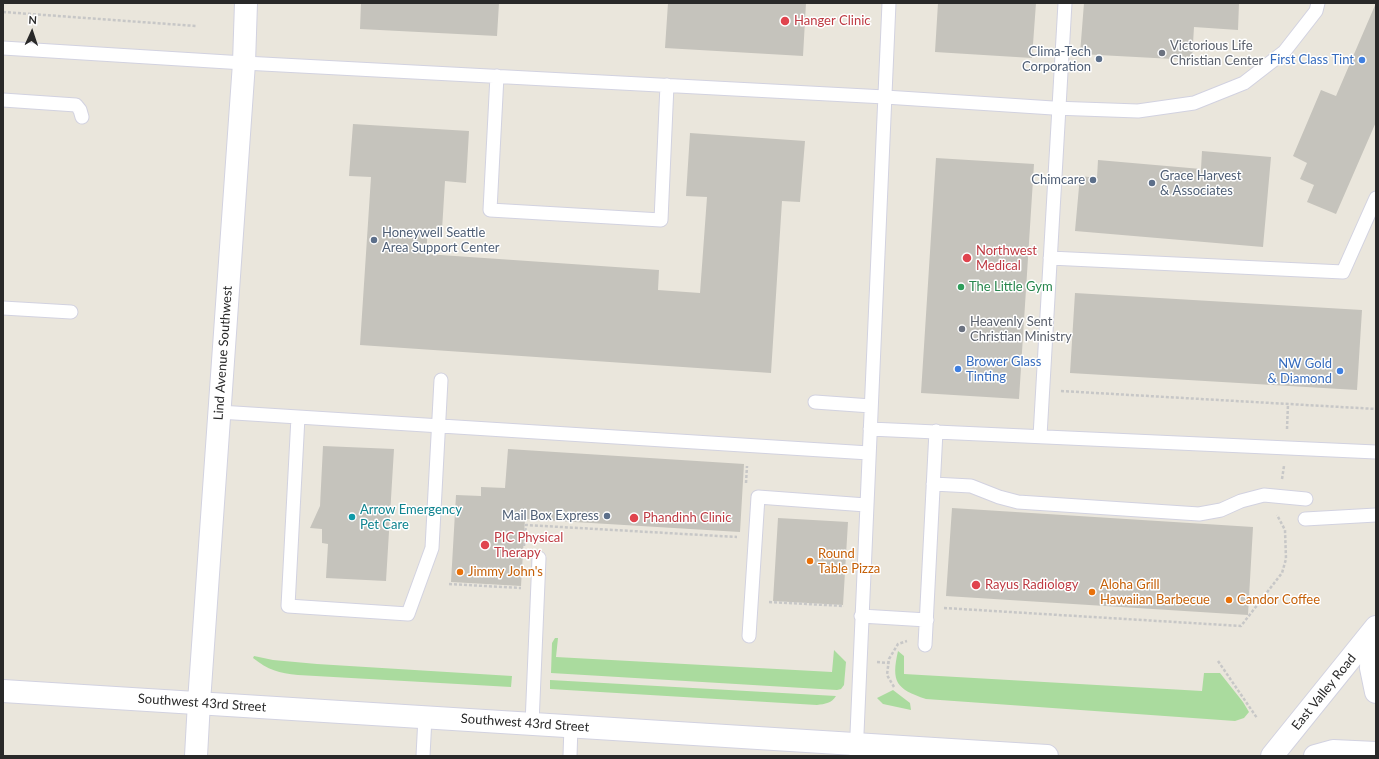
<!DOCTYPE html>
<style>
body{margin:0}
#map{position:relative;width:1379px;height:759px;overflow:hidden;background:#eae6dc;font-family:Lato,sans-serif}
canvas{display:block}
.frame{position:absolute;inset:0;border:4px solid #292929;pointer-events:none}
.north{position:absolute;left:12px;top:12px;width:40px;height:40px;-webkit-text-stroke:3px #fff;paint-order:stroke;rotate:3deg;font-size:11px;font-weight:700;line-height:16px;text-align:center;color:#292929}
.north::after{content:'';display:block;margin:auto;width:14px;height:18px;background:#292929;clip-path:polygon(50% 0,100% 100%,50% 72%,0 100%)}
</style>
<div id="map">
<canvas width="1379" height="759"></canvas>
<div class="frame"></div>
<div class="north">N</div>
</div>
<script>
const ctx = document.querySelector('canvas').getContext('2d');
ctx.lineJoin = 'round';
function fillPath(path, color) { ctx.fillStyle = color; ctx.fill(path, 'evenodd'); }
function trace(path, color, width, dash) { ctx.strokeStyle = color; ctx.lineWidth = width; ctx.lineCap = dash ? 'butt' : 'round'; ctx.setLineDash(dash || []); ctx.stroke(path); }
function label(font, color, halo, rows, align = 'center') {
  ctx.font = font + ' Lato,sans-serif'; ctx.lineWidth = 3; ctx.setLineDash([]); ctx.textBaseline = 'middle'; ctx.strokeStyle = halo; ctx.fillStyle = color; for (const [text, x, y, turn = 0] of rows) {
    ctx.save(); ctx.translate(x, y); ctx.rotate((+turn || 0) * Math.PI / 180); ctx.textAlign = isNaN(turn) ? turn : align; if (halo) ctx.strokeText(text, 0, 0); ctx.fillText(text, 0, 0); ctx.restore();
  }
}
const green = new Path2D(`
 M555 638H558L556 657 832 672 834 650 846 662 844 685 841 689 837 690 551 673 552 643Z
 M898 651 904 656V674L1202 691 1204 673H1220L1243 702 1249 712 1244 718 1235 721 926 699C896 689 891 682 898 651Z
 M254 656 273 660 317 664 512 676 511 687 298 675C279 673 268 670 253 658Z
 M550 680 836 696C832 703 825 704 817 705L550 689Z
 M893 690 910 703 911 710 883 704 877 698Z`);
const building = new Path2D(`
 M361 3H499L497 36 360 29Z
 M668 3H806L803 56 665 48Z
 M938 3H1036L1032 58 935 52Z
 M1084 3H1239L1238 30 1194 27 1192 60 1080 54Z
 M1376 3V122L1336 214 1307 202 1314 185 1300 179 1307 163 1293 156 1321 90 1336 96Z
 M353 124 469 131 466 183 445 181 442 230 428 229 426 254 659 270 658 290 700 293 707 197 686 196 690 133 805 141 800 202 782 201 771 373 360 345 371 177 349 176Z
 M1202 151 1271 157 1263 247 1075 231 1080 176 1097 178 1098 160 1201 169Z
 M936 158 1034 164 1019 399 921 393Z
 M1075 293 1362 310 1357 390 1070 373Z
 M323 446 394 449 386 581 326 578 328 544 322 543V529L310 528 320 506Z
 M508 449 744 464 740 532 525 519 521 586 451 582 456 495 481 496V487L505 488Z
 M952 508 1253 527 1248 615 946 596Z
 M778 518 848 522 843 605 773 601Z`);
const path = new Path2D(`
 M3 12 196 26
 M1061 391 1376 409
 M1287 429 1288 404
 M1282 479 1284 466
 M746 483 747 466
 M524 546 526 525 737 537
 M449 584 521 588
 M769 602 844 606
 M944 608 1241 626 1282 573 1286 559 1285 530 1277 515
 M1218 661 1257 718
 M877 662 889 663
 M894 687 887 675 889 659 898 644 907 641`);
const service = new Path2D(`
 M3 48 244 63 885 97 1053 108 1138 111 1194 103 1244 83 1284 52 1316 11 1318 3
 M497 76 490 210 661 220 667 85
 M3 100 76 105 80 110 82 117
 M1050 258 1343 272 1376 198
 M3 308 71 312
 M815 402 871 406
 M219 412 869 453
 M298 417 288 606 408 614 432 548 441 380
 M870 429 1376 452
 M1040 436 1065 3
 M933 484 971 486 999 497 1018 502 1199 514 1221 510 1241 501 1264 495 1306 499
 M1305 519 1376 515
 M861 616 927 620
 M749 636 758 497 866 505
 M925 645 936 431
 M532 724 539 558
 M423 756 425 717
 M570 756 571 726
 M856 756 889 3`);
const minor = new Path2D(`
 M196 756 199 702`);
const secondary = new Path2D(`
 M1372 632 1371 668 1376 692
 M3 691 1047 756
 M199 702 244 63 246 3
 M1272 756 1376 627
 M1315 756 1333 751 1376 753`);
const markers = [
 [785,21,5,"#e0444e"],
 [1162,53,4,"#6b7280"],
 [1099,59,4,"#5c6f8a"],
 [1362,60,4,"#3f7fe0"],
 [1093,180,4,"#5c6f8a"],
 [1152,183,4,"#5c6f8a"],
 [374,240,4,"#5c6f8a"],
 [967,258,5,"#e0444e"],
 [961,287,4,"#2e9e5b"],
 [962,329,4,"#6b7280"],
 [958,369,4,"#3f7fe0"],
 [1340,371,4,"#3f7fe0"],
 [607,516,4,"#5c6f8a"],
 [352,517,4,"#0f9aa8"],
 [634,518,5,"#e0444e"],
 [485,545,5,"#e0444e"],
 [810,561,4,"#e8710a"],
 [460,572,4,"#e8710a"],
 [976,585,5,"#e0444e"],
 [1092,592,4,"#e8710a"],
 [1229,600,4,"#e8710a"]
];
const healthNames = [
 ["Hanger Clinic",794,21],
 ["Northwest",976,251],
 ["Medical",976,266],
 ["Phandinh Clinic",643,518],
 ["PIC Physical",494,538],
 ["Therapy",494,553],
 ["Rayus Radiology",985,585]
];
const worshipNames = [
 ["Victorious Life",1170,46],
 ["Christian Center",1170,61],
 ["Heavenly Sent",970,322],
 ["Christian Ministry",970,337]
];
const serviceNames = [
 ["Clima-Tech",1091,52],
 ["Corporation",1091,67],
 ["Grace Harvest",1160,176,"left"],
 ["& Associates",1160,191,"left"],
 ["Chimcare",1085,180],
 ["Honeywell Seattle",382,233,"left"],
 ["Area Support Center",382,248,"left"],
 ["Mail Box Express",599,516]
];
const shopNames = [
 ["First Class Tint",1354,60],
 ["Brower Glass",966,362,"left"],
 ["Tinting",966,377,"left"],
 ["NW Gold",1332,364],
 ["& Diamond",1332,379]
];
const leisureNames = [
 ["The Little Gym",969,287]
];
const streetNames = [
 ["Lind Avenue Southwest",223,353,-86],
 ["East Valley Road",1324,692,-51],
 ["Southwest 43rd Street",202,703,4],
 ["Southwest 43rd Street",525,723,4]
];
const cultureNames = [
 ["Arrow Emergency",360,510],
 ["Pet Care",360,525]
];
const foodNames = [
 ["Round",818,554],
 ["Table Pizza",818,569],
 ["Jimmy John's",468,572],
 ["Aloha Grill",1100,585],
 ["Hawaiian Barbecue",1100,600],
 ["Candor Coffee",1237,600]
];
fillPath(green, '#aadb9e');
fillPath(building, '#c5c3bc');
trace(service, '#d2d2e0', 15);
trace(minor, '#d2d2e0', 24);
trace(secondary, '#d2d2e0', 24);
trace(path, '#c7c7c7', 2.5, [3, 2]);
trace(service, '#fff', 13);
trace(minor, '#fff', 22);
trace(secondary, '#fff', 22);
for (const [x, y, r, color] of markers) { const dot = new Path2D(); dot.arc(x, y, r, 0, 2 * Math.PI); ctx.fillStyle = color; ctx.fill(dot); trace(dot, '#fff', 1.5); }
label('13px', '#be3a42', '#fff', healthNames, 'left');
label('13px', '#5b616d', '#fff', worshipNames, 'left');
label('13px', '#4e5e75', '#fff', serviceNames, 'right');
label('13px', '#366cbe', '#fff', shopNames, 'right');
label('13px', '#27864d', '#fff', leisureNames, 'left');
label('13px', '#292929', '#fff', streetNames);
label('13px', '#0d838f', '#fff', cultureNames, 'left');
label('13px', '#c56008', '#fff', foodNames, 'left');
</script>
